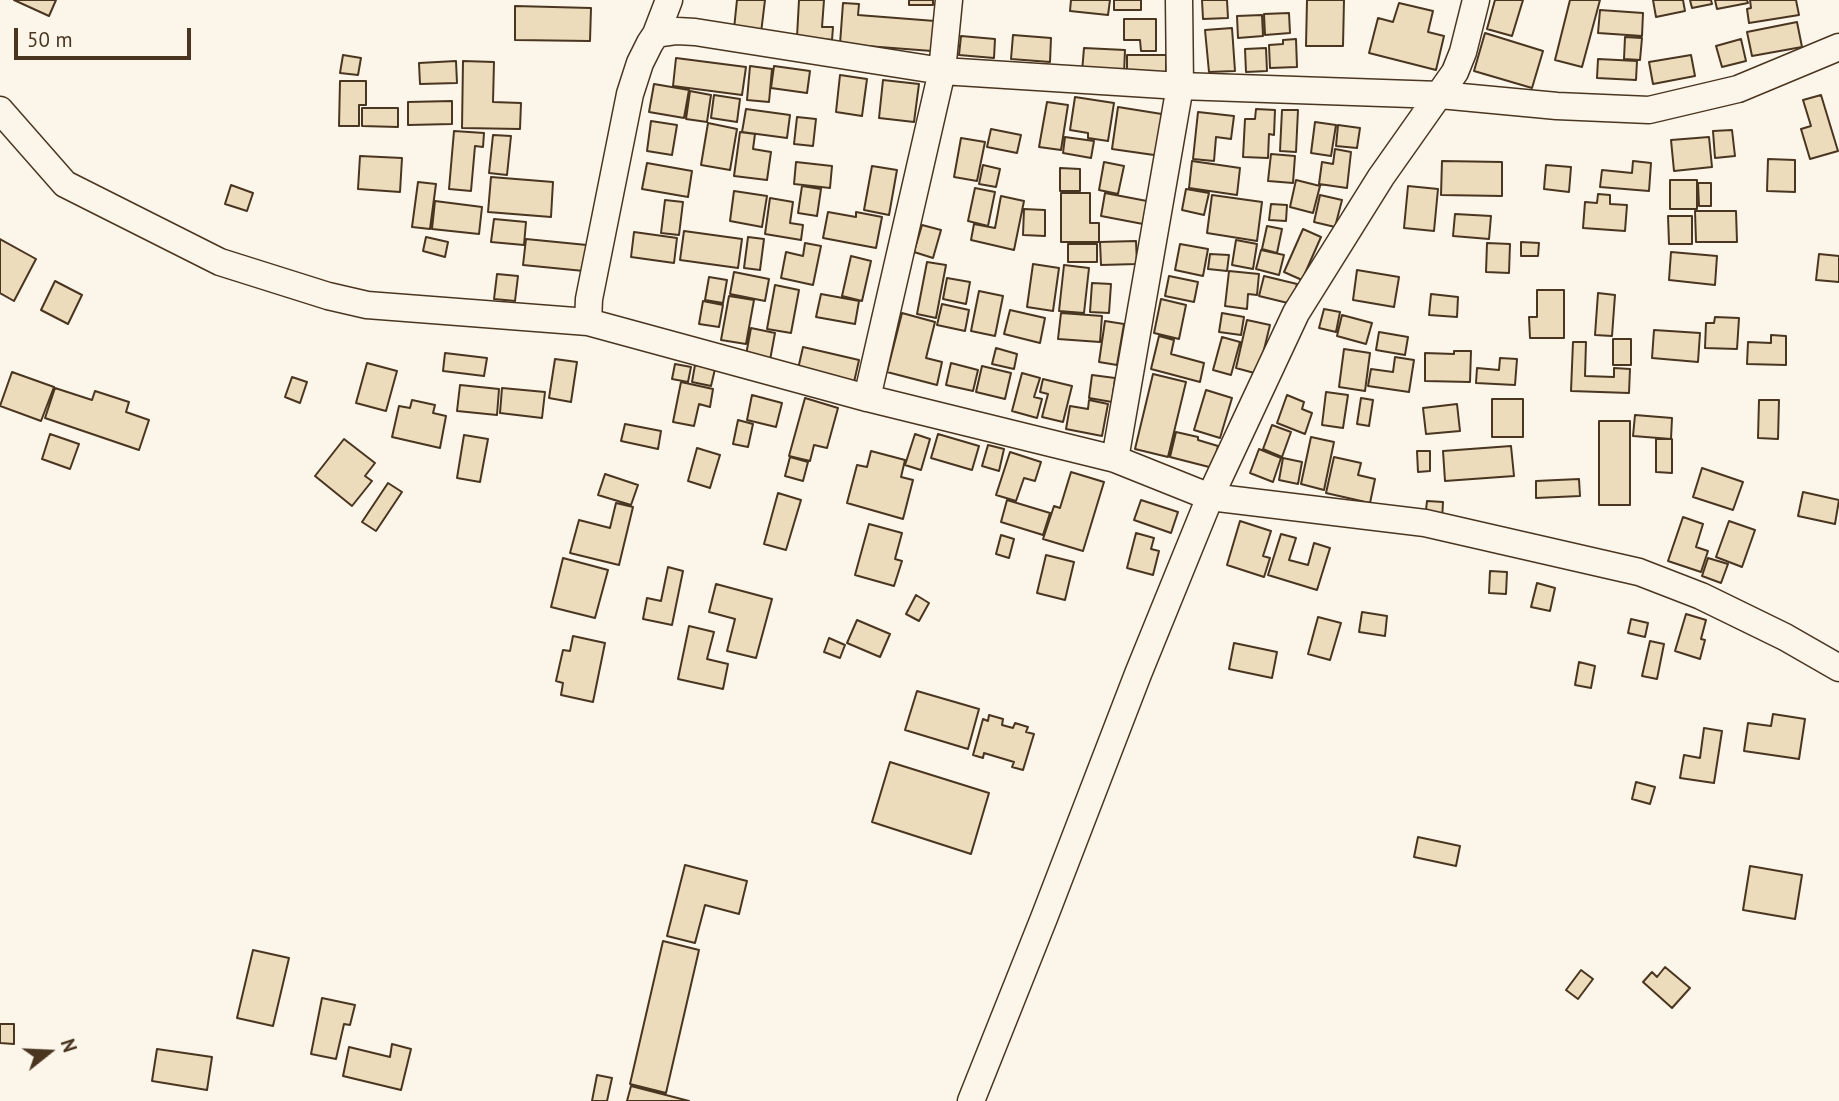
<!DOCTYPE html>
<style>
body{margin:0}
#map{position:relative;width:1839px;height:1101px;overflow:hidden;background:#fbf6e9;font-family:"PT Sans",sans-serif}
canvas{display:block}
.north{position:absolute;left:14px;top:1017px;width:70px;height:70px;-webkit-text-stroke:5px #fbf6e9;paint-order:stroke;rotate:72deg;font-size:19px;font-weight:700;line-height:28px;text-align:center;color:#4a3520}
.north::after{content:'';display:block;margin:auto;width:24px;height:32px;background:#4a3520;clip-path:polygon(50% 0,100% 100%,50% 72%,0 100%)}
.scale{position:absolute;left:14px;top:28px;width:177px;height:32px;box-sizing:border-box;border:4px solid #4a3520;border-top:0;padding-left:9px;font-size:21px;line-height:24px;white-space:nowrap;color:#4a3520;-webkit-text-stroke:5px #fbf6e9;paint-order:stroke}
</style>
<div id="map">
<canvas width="1839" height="1101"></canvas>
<div class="north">N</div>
<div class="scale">50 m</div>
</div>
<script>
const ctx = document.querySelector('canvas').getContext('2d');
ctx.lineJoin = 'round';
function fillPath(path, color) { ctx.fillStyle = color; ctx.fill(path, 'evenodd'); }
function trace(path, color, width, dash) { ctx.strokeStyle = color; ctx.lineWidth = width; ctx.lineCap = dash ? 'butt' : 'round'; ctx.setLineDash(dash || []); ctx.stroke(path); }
const building = new Path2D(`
 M14 0H56L49 16Z
 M737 0H765L761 33 734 29Z
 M799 0H824L822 27H833L832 40 797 37Z
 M909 0H933V5H909Z
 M1071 0H1110L1108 15 1070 11Z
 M1114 0H1141V10H1114Z
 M1202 0H1227L1228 18 1203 19Z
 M1307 0H1344L1343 46H1306Z
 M1495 0H1523L1512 36 1487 29Z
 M1570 0H1600L1582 67 1555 60Z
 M1653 0H1683L1685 11 1656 17Z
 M1690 0H1711L1712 4 1692 8Z
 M1715 0H1747L1748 3 1717 9Z
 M1750 0H1796L1799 15 1749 23 1747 9 1751 8Z
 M843 3 859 4 858 15 935 21 932 51 840 44Z
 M1399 3 1433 11 1428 32 1444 36 1436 70 1369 53 1378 18 1393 22Z
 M515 6 591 8 590 41 515 40Z
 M1600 10 1643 13 1642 36 1598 33Z
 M1289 13 1290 33 1265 35 1264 14Z
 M1262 15 1263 36 1238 38 1237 16Z
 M1124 19H1156V51H1141L1140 40H1124Z
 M1797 22 1802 47 1752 56 1747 32Z
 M1232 28 1235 71 1209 72 1205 30Z
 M1485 33 1543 51 1532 88 1474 71Z
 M1013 35 1051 38 1050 62 1011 59Z
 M961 36 995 39 994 58 959 55Z
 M1625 37 1642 38 1640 60 1624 59Z
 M1296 39 1297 67 1270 68 1269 45 1283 44V40Z
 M1741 39 1746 61 1722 67 1716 46Z
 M1084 48 1125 50 1124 74 1082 72Z
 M1266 48 1267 71 1246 72 1245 49Z
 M343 55 361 58 358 75 340 73Z
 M1127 55H1166V72H1127Z
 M1691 55 1695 76 1653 84 1649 62Z
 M676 58 746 67 742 95 673 86Z
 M1598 59 1637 61 1636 80 1597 78Z
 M456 61 457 83 420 84 419 63Z
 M463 61 494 62 493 102 521 103 520 129 462 128Z
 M750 66 772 69 769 102 747 100Z
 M774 66 810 71 807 93 771 88Z
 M840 75 867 79 862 116 836 112Z
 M883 80 919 84 914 122 879 118Z
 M340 81H366V105H359V126H339Z
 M654 84 689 90 684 118 649 112Z
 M690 91 711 95 707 122 686 119Z
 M714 95 740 99 737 122 711 118Z
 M1821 95 1838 151 1810 159 1801 129 1811 126 1803 100Z
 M1075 97 1114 103 1108 141 1088 138V133L1070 130Z
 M452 101V124L408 125V102Z
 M1047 102 1068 105 1061 150 1039 147Z
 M1118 107 1168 115 1161 156 1112 149Z
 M362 108H398V127L362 126Z
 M746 109 790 115 787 138 742 132Z
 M1256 109 1275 110 1274 135 1269 134 1268 158 1243 157 1245 119H1255Z
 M1282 110H1298L1296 152 1280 151Z
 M1198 112 1234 116 1231 139 1216 137 1214 161 1193 159Z
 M797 117 816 119 813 146 794 144Z
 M651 121 677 125 672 155 647 151Z
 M1315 122 1336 125 1331 156 1311 153Z
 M708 123 737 129 730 170 701 165Z
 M1338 125 1360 128 1357 148 1336 146Z
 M991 129 1021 135 1017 153 987 147Z
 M1732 130 1735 156 1715 158 1713 131Z
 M454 131 484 133 483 147 475 146 471 191 449 189Z
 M740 132 755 134 753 149 771 152 767 180 734 176Z
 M493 135 511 136 507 175 489 173Z
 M1065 137 1094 141 1091 158 1063 153Z
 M1709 137 1712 167 1674 171 1671 140Z
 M961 138 985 142 977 181 954 177Z
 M1335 149 1351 152 1347 188 1319 184 1322 162 1333 164Z
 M1271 154 1295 156 1293 183 1268 181Z
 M360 156 402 158 400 192 358 189Z
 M1768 159 1795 160V192L1767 191Z
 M1192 161 1240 168 1237 195 1189 188Z
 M1442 161 1502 162V196L1441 195Z
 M1633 161 1651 163 1649 191 1600 187 1602 170 1632 173Z
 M796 162 832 166 830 188 794 184Z
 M1104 162 1124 166 1118 194 1099 190Z
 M647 163 692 171 688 197 642 189Z
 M983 165 1000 169 996 187 979 184Z
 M1546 165 1571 167 1569 192 1544 189Z
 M872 166 897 170 889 215 864 210Z
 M1060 168 1080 169V191H1060Z
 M491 177 553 182 551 217 488 212Z
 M1296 180 1320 186 1313 213 1290 207Z
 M1670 180H1697V209H1670Z
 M418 182 436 184 430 229 412 227Z
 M1698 183H1711V206H1699Z
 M231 185 253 193 247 211 225 204Z
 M802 186 821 189 817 216 798 213Z
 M1408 186 1438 189 1434 231 1404 228Z
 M975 188 995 192 988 226 968 221Z
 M1186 189 1209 193 1204 215 1182 210Z
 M734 191 767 196 762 227 730 221Z
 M1061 193H1090V223H1099V242H1061Z
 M1105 193 1147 201 1143 224 1101 216Z
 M1598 194 1610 195V204L1627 205 1625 231 1583 228 1585 202 1597 203Z
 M1212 195 1262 202 1257 241 1207 233Z
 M1320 195 1342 200 1335 227 1314 222Z
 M1001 196 1024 201 1014 250 971 240 974 224 995 228Z
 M770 198 793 202 790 223 803 225 801 240 765 234Z
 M665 200 683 202 679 235 661 233Z
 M435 201 482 207 479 234 432 229Z
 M1271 204 1287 205 1286 221 1269 220Z
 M1024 209 1045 210V236L1023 235Z
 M1695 211H1736L1737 242H1696Z
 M828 212 856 217V212L882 217 876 248 823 238Z
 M1455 214 1491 216 1489 239 1453 236Z
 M1668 216H1692V244H1669Z
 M494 219 526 222 524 245 491 242Z
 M922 225 941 230 933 258 914 252Z
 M1267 226 1282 229 1277 253 1262 249Z
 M1303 229 1321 237 1302 280 1284 272Z
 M684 231 742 239 738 268 680 260Z
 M634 232 677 238 674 263 631 257Z
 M426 237 448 242 445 257 423 251Z
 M748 237 764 239 760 270 744 268Z
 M0 239 36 259 14 301 0 293Z
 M526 239 597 246 594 272 523 265Z
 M1236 240 1257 244 1253 269 1232 265Z
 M1136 241 1137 264 1101 265 1100 242Z
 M1521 242 1539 243 1538 256H1521Z
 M805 243 821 246 813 285 781 278 786 252 803 256Z
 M1487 243 1510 244 1509 273 1486 272Z
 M1068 244H1097V262H1068Z
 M1180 244 1208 249 1203 276 1175 270Z
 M1261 250 1284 255 1279 275 1256 269Z
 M1671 252 1717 256 1715 285 1669 280Z
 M1210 254 1229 255 1227 271 1208 269Z
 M1819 254 1839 256V282L1816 280Z
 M851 256 871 261 862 301 842 296Z
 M927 262 946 265 936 318 917 314Z
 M1033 264 1059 268 1053 311 1027 307Z
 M1064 265 1089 268 1084 313 1059 311Z
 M1357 270 1399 277 1394 307 1353 300Z
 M1229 271 1259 274 1257 295 1248 294 1247 309 1225 306Z
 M734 272 769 279 765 301 730 294Z
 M497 274 518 276 515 301 494 299Z
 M1169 276 1198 282 1194 302 1165 296Z
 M1264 276 1297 284 1292 304 1259 296Z
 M709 277 727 280 723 303 705 300Z
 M947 278 970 282 966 304 943 299Z
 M55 281 82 295 68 324 41 310Z
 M1092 283 1111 284 1109 313 1090 312Z
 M775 285 799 290 791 333 767 329Z
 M1537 290H1564V338H1530L1529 317H1537Z
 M979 291 1003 296 995 336 971 331Z
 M1598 293 1615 295 1612 336 1595 335Z
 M821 294 859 301 855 324 816 317Z
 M1431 294 1458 297 1457 317 1429 315Z
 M729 296 754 300 746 344 721 340Z
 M1161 299 1186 305 1179 339 1154 333Z
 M703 301 723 305 719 327 699 324Z
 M942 304 969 310 965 331 937 325Z
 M1324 309 1340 312 1336 332 1319 328Z
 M1010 310 1045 318 1040 343 1004 334Z
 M902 313 935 322 926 358 942 362 937 385 887 372Z
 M1061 313 1102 316 1100 342 1058 339Z
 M1222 313 1244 317 1241 335 1219 332Z
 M1342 315 1372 323 1366 344 1337 336Z
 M1715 317 1739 318 1737 349 1705 348 1706 323H1714Z
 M1247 320 1270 325 1258 374 1236 368Z
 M1105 321 1124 324 1117 365 1099 362Z
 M751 328 775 333 770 360 746 355Z
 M1654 330 1700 333 1698 362 1652 358Z
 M1379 332 1408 337 1405 355 1376 350Z
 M1771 335 1786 336V365L1747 364 1748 342 1771 343Z
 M1159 336 1174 340 1171 354 1204 363 1200 382 1151 369Z
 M1222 337 1240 342 1231 375 1213 370Z
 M1613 339H1631V365H1613Z
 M1573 342H1586L1585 376 1614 377V368L1630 369 1629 393 1571 391Z
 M803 347 859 360 854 382 798 369Z
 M996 348 1017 354 1014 369 992 364Z
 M1344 349 1370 353 1365 391 1339 387Z
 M1454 351H1471L1470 382 1425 381V353L1454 354Z
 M445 353 487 358 484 376 443 371Z
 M1395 357 1414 360 1409 392 1368 386 1371 369 1393 372Z
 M1500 358 1517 359 1515 385 1476 383 1477 368 1499 370Z
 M555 359 577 362 571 402 549 398Z
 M367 363 397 371 386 411 356 403Z
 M951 363 978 370 973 391 946 385Z
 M675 364 691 367 688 382 672 379Z
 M695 365 715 369 711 386 692 382Z
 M982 366 1011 373 1005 399 976 392Z
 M12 372 54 387 41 421 0 406Z
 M1022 373 1040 378 1034 397 1042 399 1037 418 1012 411Z
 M1153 374 1186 382 1168 457 1135 449Z
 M1092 375 1115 378 1112 402 1089 398Z
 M292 377 307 382 300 403 285 397Z
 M1043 379 1072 386 1063 422 1042 417 1048 394 1040 392Z
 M681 382 713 389 710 407 699 404 694 426 673 422Z
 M460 385 499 389 497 415 457 411Z
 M55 388 92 400 95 391 129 402 126 412 149 420 139 450 45 418Z
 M502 388 545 392 542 418 500 413Z
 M1206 390 1232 398 1220 438 1194 430Z
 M1326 392 1348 395 1343 428 1322 425Z
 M752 395 782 403 776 427 747 420Z
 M1287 395 1304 402 1302 409 1312 413 1305 434 1277 423Z
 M805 398 838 408 827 448 814 445 810 461 789 456Z
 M1361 398 1373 400 1369 426 1357 424Z
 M1492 399H1523V437H1492Z
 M412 400 435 405 433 413 446 416 440 448 392 437 399 406 410 408Z
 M1089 400 1108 404 1102 436 1066 429 1070 406 1088 409Z
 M1759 400H1779L1778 439 1758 438Z
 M1457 404 1460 431 1426 434 1423 408Z
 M1635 415 1672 418 1671 439 1633 436Z
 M738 420 753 424 748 447 733 444Z
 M1599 421H1630V505H1599Z
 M625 424 661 431 658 449 621 441Z
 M1272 425 1291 432 1282 457 1263 449Z
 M1176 432 1198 437V440L1218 446 1213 468 1170 457Z
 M50 434 79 444 70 469 42 459Z
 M915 434 930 439 921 470 905 465Z
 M938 434 979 446 972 470 931 458Z
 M464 435 488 439 480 482 457 478Z
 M1311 437 1334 442 1324 490 1301 484Z
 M344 439 375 463 365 476 372 481 352 506 315 476Z
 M1656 439H1672V473L1656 472Z
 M988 445 1004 449 999 471 982 466Z
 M1511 446 1514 476 1445 481 1443 451Z
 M697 448 720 455 710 488 688 481Z
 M1259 449 1281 458 1273 482 1250 473Z
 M871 451 905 460 901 477 913 480 903 519 847 503 857 465 867 467Z
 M1417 451H1430V471L1418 472Z
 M1010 452 1041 462 1035 481 1024 478 1016 501 996 495Z
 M790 457 808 462 803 481 785 476Z
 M1334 457 1361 463 1358 475 1375 479 1370 503 1326 493Z
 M1283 458 1302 462 1298 484 1279 480Z
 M1702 468 1743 482 1733 510 1693 497Z
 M1071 472 1104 482 1083 551 1043 539 1054 506 1060 508Z
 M605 474 638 485 631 505 598 495Z
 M1579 479 1580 496 1536 498V481Z
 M388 483 402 492 376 531 362 522Z
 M1803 492 1839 500 1835 524 1798 516Z
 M778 493 801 500 786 550 764 544Z
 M1007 500 1050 513 1043 535 1001 522Z
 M1141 500 1178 512 1171 533 1134 520Z
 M1427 501 1443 502 1442 520 1425 519Z
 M616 503 633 507 619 565 570 553 579 520 610 528Z
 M1683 517 1703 524 1696 547 1708 551 1701 572 1668 561Z
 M1240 521 1271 531 1263 556 1270 558 1264 577 1227 565Z
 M1729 521 1755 530 1742 567 1716 557Z
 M869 524 902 533 895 559 902 561 894 586 855 575Z
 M1136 533 1154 538 1151 549 1159 551 1153 575 1127 568Z
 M1281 534 1296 538 1289 560 1308 565 1314 543 1330 548 1317 590 1268 575Z
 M1001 535 1014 539 1009 558 996 554Z
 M1046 555 1074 562 1065 600 1037 593Z
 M563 558 608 570 595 618 551 607Z
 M1708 558 1728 564 1721 583 1702 576Z
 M668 567 683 571 672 625 643 619 647 598 661 601Z
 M1490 571 1507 572 1506 594 1489 593Z
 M1537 583 1555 588 1550 611 1531 607Z
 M716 584 772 599 756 658 727 651 735 619 709 612Z
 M916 595 929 603 919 621 906 614Z
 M1362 612 1387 616 1385 636 1359 632Z
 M1686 614 1706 620 1701 639 1705 640 1700 659 1675 651Z
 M1318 617 1341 623 1330 660 1308 654Z
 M1631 619 1648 623 1645 637 1628 633Z
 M857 620 890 634 880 657 847 643Z
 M689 626 714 632 707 659 728 664 723 689 678 679Z
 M573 636 605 643 593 702 561 695 563 683 556 681 563 650 570 651Z
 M829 638 845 645 840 658 824 652Z
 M1650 641 1664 644 1657 679 1642 676Z
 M1234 643 1277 652 1272 678 1229 669Z
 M1579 662 1595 666 1591 688 1575 685Z
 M917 691 979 709 968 749 905 730Z
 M1773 714 1805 719 1799 759 1744 751 1748 723 1771 726Z
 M989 715 1003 719 1002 725 1013 728 1015 723 1028 727 1026 732 1034 734 1023 770 1012 767 1014 762 984 753 983 758 973 755 983 719 988 721Z
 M1704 728 1722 731 1714 783 1680 778 1684 755 1700 758Z
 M890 762 989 793 971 854 872 822Z
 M1636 782 1655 787 1650 804 1632 799Z
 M1418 837 1460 846 1456 866 1414 857Z
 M685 865 747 881 739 914 705 905 695 943 667 936Z
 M1750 866 1802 875 1795 919 1743 910Z
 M663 941 699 950 666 1093 630 1084Z
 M253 950 289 958 273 1026 237 1018Z
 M1665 967 1690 988 1672 1008 1643 982 1652 972 1657 977Z
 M1581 970 1593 979 1578 999 1566 990Z
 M322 998 355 1005 350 1025 344 1024 336 1059 311 1054Z
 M0 1024H14V1044L0 1043Z
 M392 1044 411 1049 401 1090 343 1076 349 1047 390 1057Z
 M157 1049 212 1057 207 1090 152 1081Z
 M597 1075 612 1078 607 1101H592Z
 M631 1086 689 1101H627Z`);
const minor = new Path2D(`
 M1179 0 1180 86 1440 95 1557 106 1649 110 1738 89 1839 47
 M656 34 677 31 695 32 942 71 1180 86 1115 459
 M0 110 65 184 220 262 328 296 367 305 588 322 867 398 1115 459 1210 497 1425 523 1639 572 1701 596 1785 637 1839 668
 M588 322 589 299 630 94 640 63 650 43 656 34 669 0
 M867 398 942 71 949 0
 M971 1101 1044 918 1138 674 1210 497 1296 313 1381 177 1455 72 1463 52 1476 0`);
fillPath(building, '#ecdcbc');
trace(building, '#4a3520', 2);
trace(minor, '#4a3520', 29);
trace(minor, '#fbf6e9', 26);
</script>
